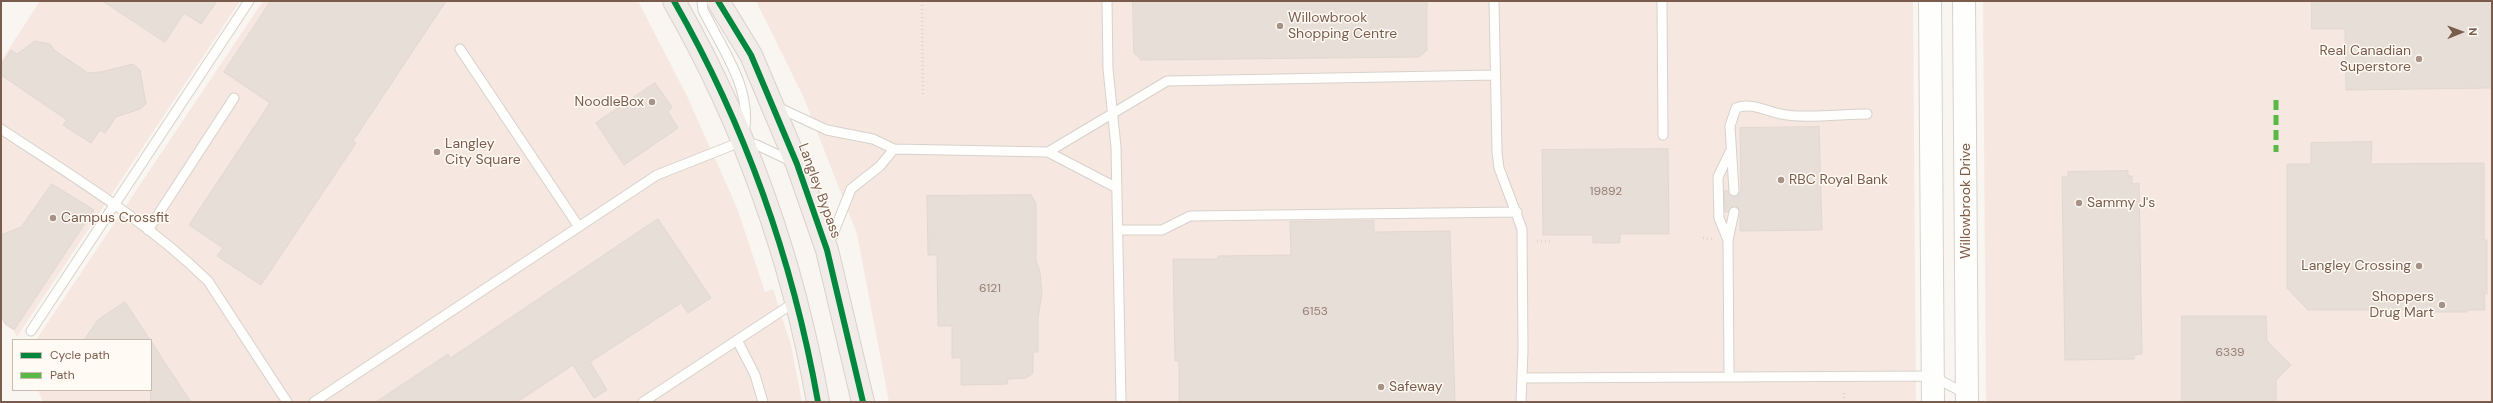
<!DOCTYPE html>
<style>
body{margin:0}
#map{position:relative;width:2493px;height:403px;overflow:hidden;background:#f9f5f0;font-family:"DM Sans",sans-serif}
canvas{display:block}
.frame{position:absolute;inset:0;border:2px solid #7a5c4d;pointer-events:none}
.legend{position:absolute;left:12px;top:339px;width:140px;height:52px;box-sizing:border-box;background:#fffaf3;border:1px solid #cabbb1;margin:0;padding:5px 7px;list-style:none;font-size:12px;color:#7a5c4d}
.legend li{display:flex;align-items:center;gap:8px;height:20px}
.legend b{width:20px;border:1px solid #cabbb1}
.north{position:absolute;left:2441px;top:12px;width:40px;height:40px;-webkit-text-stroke:3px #fffaf3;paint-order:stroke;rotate:89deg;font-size:11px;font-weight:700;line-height:16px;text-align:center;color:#7a5c4d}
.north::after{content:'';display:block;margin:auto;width:14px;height:18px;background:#7a5c4d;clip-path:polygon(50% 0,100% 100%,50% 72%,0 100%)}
</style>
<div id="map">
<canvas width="2493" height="403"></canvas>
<div class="frame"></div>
<ul class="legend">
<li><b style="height:5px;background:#00873e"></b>Cycle path</li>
<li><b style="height:5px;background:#58b947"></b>Path</li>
</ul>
<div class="north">N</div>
</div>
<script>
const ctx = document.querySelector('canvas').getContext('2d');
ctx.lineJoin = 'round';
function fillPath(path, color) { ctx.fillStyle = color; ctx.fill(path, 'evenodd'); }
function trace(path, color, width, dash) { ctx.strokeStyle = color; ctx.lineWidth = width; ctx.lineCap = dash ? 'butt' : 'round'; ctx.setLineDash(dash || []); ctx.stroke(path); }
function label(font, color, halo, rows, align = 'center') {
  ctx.font = font + ' "DM Sans",sans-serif'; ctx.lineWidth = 3; ctx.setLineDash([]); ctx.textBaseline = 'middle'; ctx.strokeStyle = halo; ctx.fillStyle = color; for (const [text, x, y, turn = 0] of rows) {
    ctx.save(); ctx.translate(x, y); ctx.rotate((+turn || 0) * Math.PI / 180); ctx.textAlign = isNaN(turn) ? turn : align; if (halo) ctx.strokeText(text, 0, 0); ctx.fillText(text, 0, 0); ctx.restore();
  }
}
const commercial = new Path2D(`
 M40 1H240L17 337 1 304V61Z
 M263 1H638L687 96 737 208 765 292 773 289 791 345 802 402H43L38 390H151V340H36Z
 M756 1H1913L1916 402H889L857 234 803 96Z
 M1983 1H2492V402H1986Z`);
const building = new Path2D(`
 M103 1H217L201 24 184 13 165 42Z
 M271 1H446L353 141 356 143 261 285 217 256 223 248 189 225 270 103 224 72Z
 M1133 1H1427V50L1419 57 1141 60 1134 53Z
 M2312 1H2492V88L2346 90 2345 29H2312Z
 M35 41 50 44 54 50 88 73 101 72 133 64 140 70 146 104 140 109 116 117 105 133 100 130 91 143 63 125 67 120 1 75V65L11 50 17 54Z
 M655 83 672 107 668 112 678 128 624 165 596 123Z
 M1819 127 1822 230 1740 231V210L1733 206 1728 212H1725L1724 191H1728L1734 197 1741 191 1740 128Z
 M2372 142 2371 164 2484 163V240H2487V294L2484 293 2485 310H2468L2467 312H2414V310H2308L2287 288V164H2311V143Z
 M1668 149 1669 234H1620V243H1593V235H1543L1542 150Z
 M2128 171V176H2132V184L2139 183 2142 354 2134 355V359L2065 360 2062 177H2068V172Z
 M52 184 94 210 14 330 5 324 1 315V235L21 227Z
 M1031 195 1036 203V261L1040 272 1042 293 1038 317V352H1033V373L1026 378 1008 379 1007 384 961 385V358H952V326H938L937 255H928L927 196Z
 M658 219 711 298 688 313 681 303 590 362 607 390 594 398 573 365 517 402H376L448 354 450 358Z
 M1374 221V232L1450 231 1455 402H1179V361H1175L1173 259H1218V256L1291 255 1290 222Z
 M125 302 150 340H84L98 320Z
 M2182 316H2266L2267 341 2291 365 2276 380V402H2182Z
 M151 341 165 363 191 402H151Z`);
const path = new Path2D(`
 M922 1 923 95
 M1703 238 1712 239
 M1537 241H1553
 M1844 393V402`);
const service = new Path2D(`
 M702 1 703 10C722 49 753 89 744 134
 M1107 1 1108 69 1116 147 1121 402
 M1494 1 1497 152 1499 168 1522 229 1523 350 1521 402
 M1662 1 1663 135
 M460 49 579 227
 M775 106 827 130 873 139 894 149 1048 152 1117 188
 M1 129C72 176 147 221 208 281L287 402
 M1048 152 1167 81 1495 75
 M1734 191 1730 126 1736 108C1751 102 1766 111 1781 114 1800 119 1844 114 1867 114
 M148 230 234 98
 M1119 230H1162L1190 216 1517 212
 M1728 240 1719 218 1718 177 1730 152
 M829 244 851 189 880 166 894 149
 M31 331 249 1
 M737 340 755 375 763 402
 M1729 377 1728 240 1734 212
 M1522 378 1932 376 1966 394
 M314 402 657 175 743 141 757 145 793 162
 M643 402 795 302`);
const secondary = new Path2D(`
 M1930 1 1933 402
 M1964 1 1967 402`);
const trunk = new Path2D(`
 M674 1C745 125 793 261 818 402
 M718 1 751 55 797 164 827 250 863 402`);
const quiet = new Path2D(`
 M2276 100V152`);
const cycleway = new Path2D(`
 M674 1C745 125 793 261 818 402
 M718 1 751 55 797 164 827 250 863 402`);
const markers = [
 [1280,26,4,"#a69286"],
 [2419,59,4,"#a69286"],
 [652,102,4,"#a69286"],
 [437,152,4,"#a69286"],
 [1781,180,4,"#a69286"],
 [2079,203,4,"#a69286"],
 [53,218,4,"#a69286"],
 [2419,266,4,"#a69286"],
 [2442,305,4,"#a69286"],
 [1381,387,4,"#a69286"]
];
const numberNames = [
 ["19892",1606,192],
 ["6121",990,289],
 ["6153",1315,312],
 ["6339",2230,353]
];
const poiNames = [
 ["Willowbrook",1288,18],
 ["Shopping Centre",1288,34],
 ["Real Canadian",2411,51,"right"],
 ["Superstore",2411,67,"right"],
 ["NoodleBox",644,102,"right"],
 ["Langley",445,144],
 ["City Square",445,160],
 ["RBC Royal Bank",1789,180],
 ["Sammy J's",2087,203],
 ["Campus Crossfit",61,218],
 ["Langley Crossing",2411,266,"right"],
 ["Shoppers",2434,297,"right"],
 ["Drug Mart",2434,313,"right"],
 ["Safeway",1389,387]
];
const streetNames = [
 ["Langley Bypass",819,191,70],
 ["Willowbrook Drive",1966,201,-90]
];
fillPath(commercial, '#f6e8e1');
fillPath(building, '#e6ded7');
trace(building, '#e2d8d2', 1);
trace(service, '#d7d1cb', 11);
trace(secondary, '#d9d2cb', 24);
trace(trunk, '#dad1cc', 24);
trace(path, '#dcd5d0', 2.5, [1, 3]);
trace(service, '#fefefd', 9);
trace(secondary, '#fefefd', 22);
trace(trunk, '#f2ece8', 22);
trace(quiet, '#58b947', 5, [10, 5]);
trace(cycleway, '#00873e', 6);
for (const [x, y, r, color] of markers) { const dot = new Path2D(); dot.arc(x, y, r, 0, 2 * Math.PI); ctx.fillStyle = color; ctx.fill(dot); trace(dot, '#fffaf3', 1.5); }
label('12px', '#977e72', null, numberNames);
label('14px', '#7a5c4d', '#fffaf3', poiNames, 'left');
label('14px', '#7a5c4d', '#fffaf3', streetNames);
</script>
